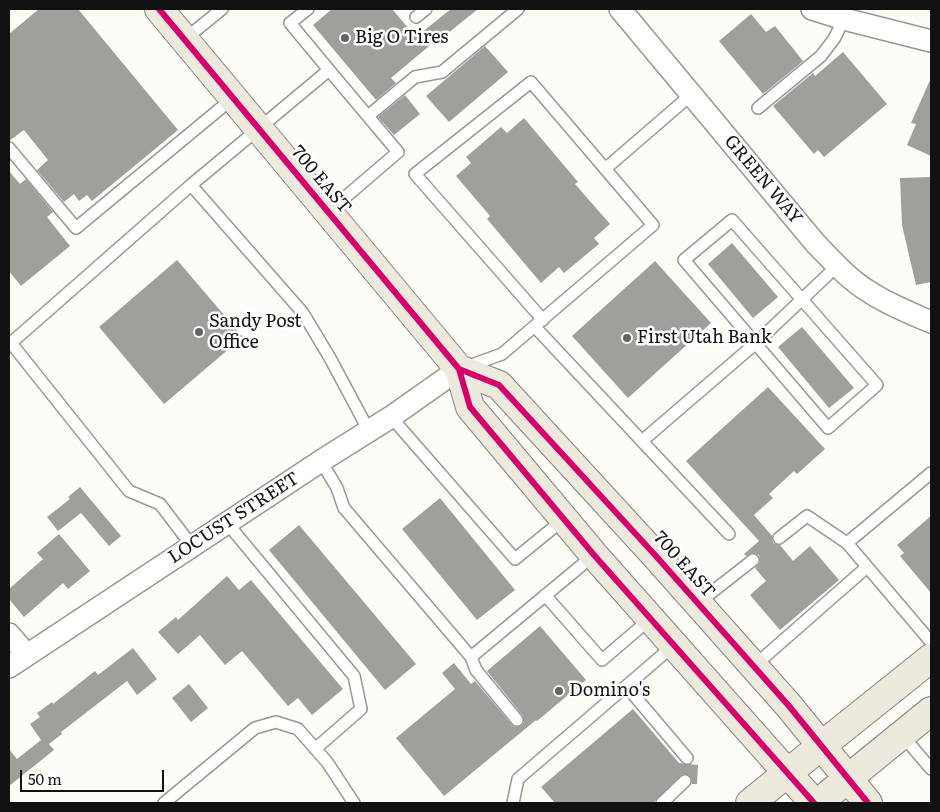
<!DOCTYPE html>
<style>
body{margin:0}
#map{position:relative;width:940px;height:812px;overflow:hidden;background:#fdfcf7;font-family:Literata,serif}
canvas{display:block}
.frame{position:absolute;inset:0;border:10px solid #111;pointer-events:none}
.scale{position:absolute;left:20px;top:770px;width:144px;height:22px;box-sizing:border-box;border:2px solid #111;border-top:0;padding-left:6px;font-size:15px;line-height:18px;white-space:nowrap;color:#111;-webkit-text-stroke:4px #fff;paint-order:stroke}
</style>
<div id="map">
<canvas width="940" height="812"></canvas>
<div class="frame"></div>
<div class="scale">50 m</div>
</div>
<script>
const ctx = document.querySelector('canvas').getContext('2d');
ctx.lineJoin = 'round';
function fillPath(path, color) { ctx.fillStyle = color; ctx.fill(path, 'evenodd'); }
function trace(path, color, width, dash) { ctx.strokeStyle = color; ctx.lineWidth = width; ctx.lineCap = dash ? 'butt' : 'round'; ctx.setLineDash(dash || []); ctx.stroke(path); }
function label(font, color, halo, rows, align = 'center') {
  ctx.font = font + ' Literata,serif'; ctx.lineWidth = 5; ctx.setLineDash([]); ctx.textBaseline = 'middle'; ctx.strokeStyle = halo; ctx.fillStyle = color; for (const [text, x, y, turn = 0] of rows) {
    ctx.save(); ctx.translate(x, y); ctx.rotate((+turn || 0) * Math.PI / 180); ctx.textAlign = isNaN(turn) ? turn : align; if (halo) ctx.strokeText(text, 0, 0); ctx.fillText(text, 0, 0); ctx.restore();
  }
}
const building = new Path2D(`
 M39 9H78L178 130 92 201 87 195 79 201 74 194 64 202 37 170 48 160 24 130 9 141V34Z
 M332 9H392L416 37 451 9H478L442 38 441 36 391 78 396 83 376 100 313 25Z
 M751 14 766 32 775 26 803 61 763 94 719 41Z
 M485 46 508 72 449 122 426 96Z
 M843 52 887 104 824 157 818 150 814 154 773 106 813 73 815 76Z
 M931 78V156L907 145 916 124 911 123Z
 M405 95 420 114 394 135 378 117Z
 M524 118 578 182 575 184 610 224 594 238 599 244 564 273 559 267 541 283 487 219 490 216 456 176 471 163 466 157 501 127 507 133Z
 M9 171 20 184 26 179 53 212 47 217 70 246 21 286 9 271Z
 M931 177V282L916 285 902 225 900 178Z
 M732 243 778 297 753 318 708 264Z
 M177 260 243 337 164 404 99 327Z
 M655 261 711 323 628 398 572 336Z
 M802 327 854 388 829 408 778 347Z
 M768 387 825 449 797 474 794 471 769 494 773 498 754 515 772 536 773 543 780 545 793 561 810 546 839 580 780 630 750 595 766 581 755 568 760 562 759 555 752 553 746 556 744 554 759 541 686 461Z
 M80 487 121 536 109 546 81 513 58 531 47 517 70 499 68 497Z
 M440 498 515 590 477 620 402 529Z
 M931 516V593L900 556 904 553 897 545Z
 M299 525 416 664 385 690 269 550Z
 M59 534 90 571 68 589 63 583 24 617 9 599V589L43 559 37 553Z
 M227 576 239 590 251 580 343 689 312 715 298 698 288 706 242 651 225 665 200 635 178 654 158 632 176 617 178 620Z
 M540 626 586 680 537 721 536 720 444 796 396 738 455 689 442 673 454 663 471 684 475 681 512 725 515 727 521 726 524 722 523 716 487 671Z
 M133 648 157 679 137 695 127 681 61 732 62 734 49 744 54 750 9 786V749L17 759 41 740 30 724 40 717 37 713 52 702 53 704 95 671 98 675Z
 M189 684 208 708 191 722 172 698Z
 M633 709 679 763 698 765 697 784H692L690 776 683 774 653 803H555L541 787Z`);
const lane = new Path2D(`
 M416 17 426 9
 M185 39 222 9
 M758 108 821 56 834 39 844 19
 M368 116 415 77 442 72 518 9
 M9 148 76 228 233 98
 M605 169 692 94
 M191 185 303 313 330 358 369 431
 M328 212 398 152 329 70
 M732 220 877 385 828 428 684 260Z
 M535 327 729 534
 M466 367 502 354 653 225 531 82 415 174 543 320
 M391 417 515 559 564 519
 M642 441 756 343 837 266
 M321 461 337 488 344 508 471 657 594 555
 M227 523 354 676 361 709 315 749
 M779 538 807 516 847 543 931 473
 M847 543 931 642
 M192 546 160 504 129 491 11 343 191 185 329 70 290 23 308 9
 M545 595 602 660 650 619
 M698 603 753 560
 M471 657 476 670 517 720
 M754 666 867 567
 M627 687 687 758
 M902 735 931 769
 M164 803 255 728 276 722 298 729 327 762 354 803
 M513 803 518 779 674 645
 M662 803 685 781`);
const street = new Path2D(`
 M620 9 816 244C832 260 848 279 868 291 887 304 910 313 931 322
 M812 9 844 19 931 41
 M9 634 27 655
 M9 667 321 461 391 417 459 369`);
const primary = new Path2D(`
 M159 9 459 369 470 407 594 555 814 803
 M459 369 499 385 655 555 789 706 868 803
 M750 803 931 658
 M818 803 931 711`);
const cycleway = new Path2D(`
 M159 9 459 369 470 407 594 555 814 803
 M459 369 499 385 655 555 789 706 868 803`);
const markers = [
 [345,38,5,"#646362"],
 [199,332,5,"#646362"],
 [627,338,5,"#646362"],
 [559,691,5,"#646362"]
];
const poiNames = [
 ["Big O Tires",355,38],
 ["Sandy Post",209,322],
 ["Office",209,343],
 ["First Utah Bank",637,338],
 ["Domino's",569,691]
];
const streetNames = [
 ["700 EAST",321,180,50],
 ["GREEN WAY",763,180,50],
 ["LOCUST STREET",234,518,-33],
 ["700 EAST",684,565,48]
];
fillPath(building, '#a19f9c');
trace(lane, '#979795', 14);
trace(street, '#979795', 24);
trace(primary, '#858482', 30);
trace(lane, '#fffffe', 11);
trace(street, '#fffffe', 21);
trace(primary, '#ede9dc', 28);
trace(cycleway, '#d6006c', 6);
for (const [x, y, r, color] of markers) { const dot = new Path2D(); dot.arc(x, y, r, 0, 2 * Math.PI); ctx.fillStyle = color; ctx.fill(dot); trace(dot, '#fff', 2); }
label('18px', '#111', '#fff', poiNames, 'left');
label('18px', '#111', '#fff', streetNames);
</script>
